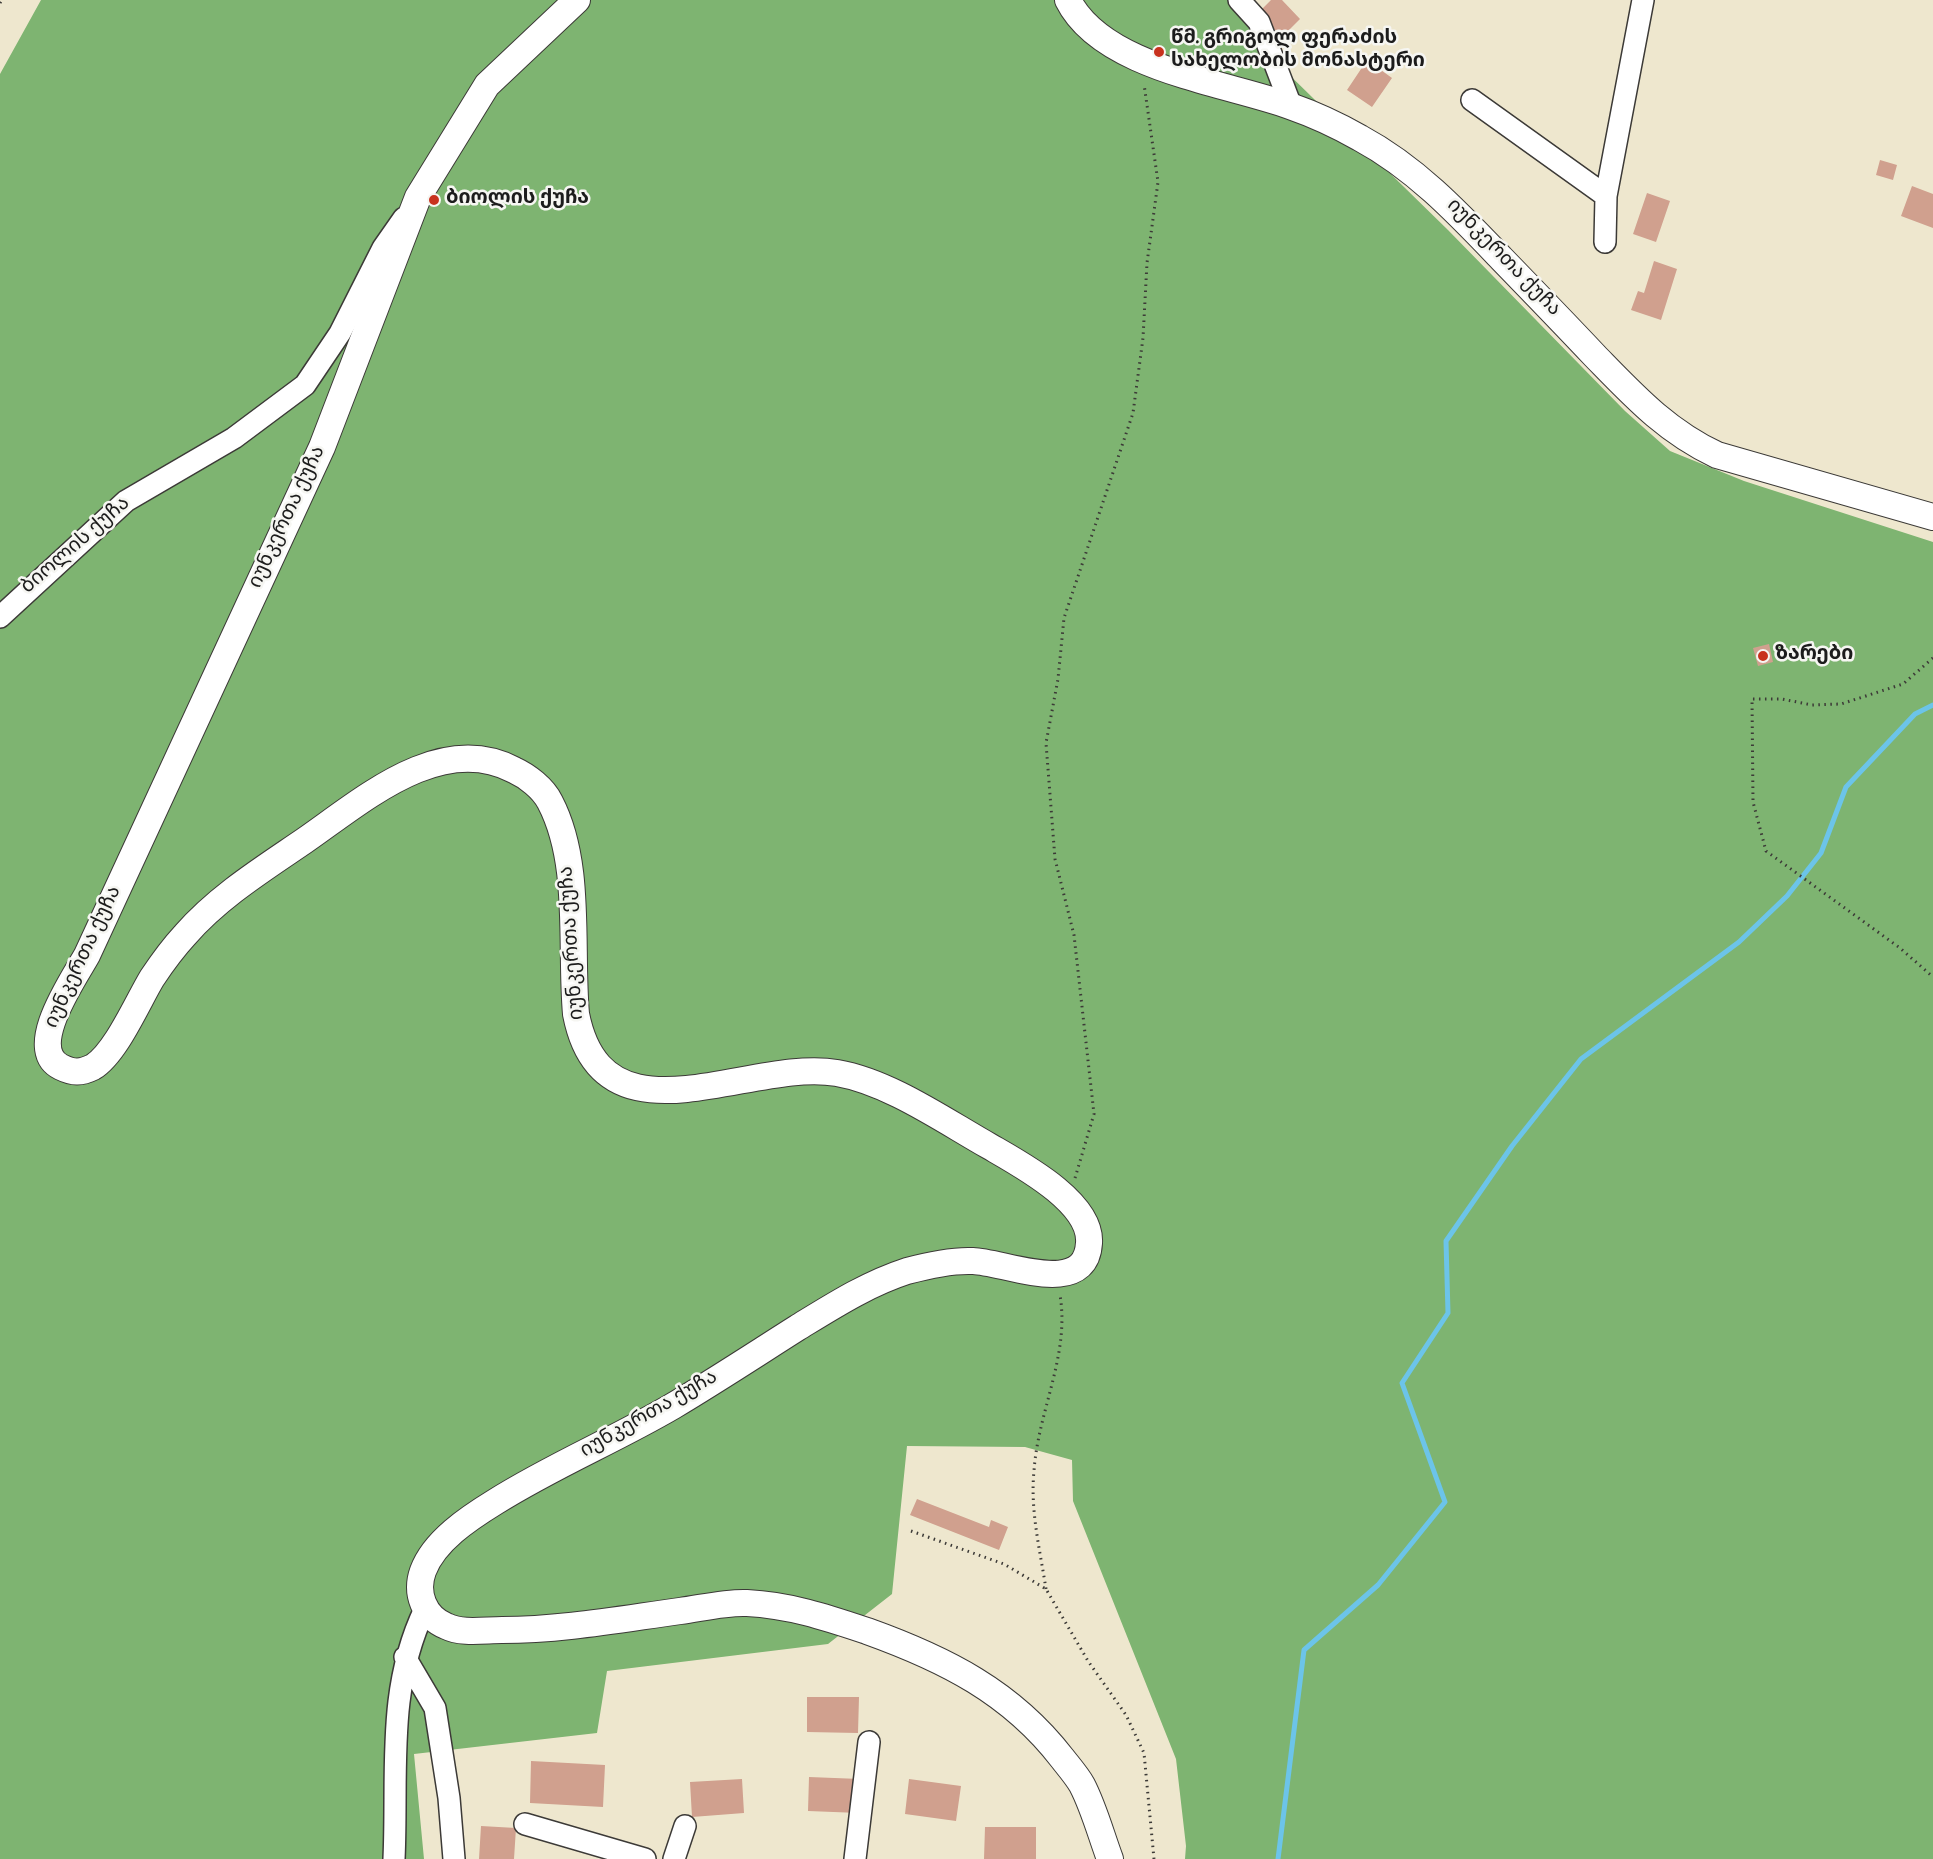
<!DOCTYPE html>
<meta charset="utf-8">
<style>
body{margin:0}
canvas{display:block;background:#eee7ce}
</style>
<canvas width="1933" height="1859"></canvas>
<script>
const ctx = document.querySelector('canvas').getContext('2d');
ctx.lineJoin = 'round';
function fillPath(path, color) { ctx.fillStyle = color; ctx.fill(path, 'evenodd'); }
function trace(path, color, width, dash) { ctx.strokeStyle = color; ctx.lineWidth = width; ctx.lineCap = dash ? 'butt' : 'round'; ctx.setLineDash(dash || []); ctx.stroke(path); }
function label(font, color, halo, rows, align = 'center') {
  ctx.font = font + ' Dekko,"Noto Sans Georgian",sans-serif'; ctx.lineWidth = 5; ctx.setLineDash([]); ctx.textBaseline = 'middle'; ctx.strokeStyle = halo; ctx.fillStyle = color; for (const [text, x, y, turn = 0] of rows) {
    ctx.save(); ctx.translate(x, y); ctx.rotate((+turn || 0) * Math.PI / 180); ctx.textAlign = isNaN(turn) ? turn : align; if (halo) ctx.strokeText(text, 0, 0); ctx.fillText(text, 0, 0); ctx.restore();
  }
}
const forest = new Path2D(`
 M41 0H1231L1269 55 1448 230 1625 411 1670 451 1744 481 1933 542V1859H1185L1186 1846 1176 1759 1073 1501 1072 1460 1025 1447 907 1446 892 1594 828 1644 607 1671 597 1733 414 1754 424 1859H0V74Z`);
const stream = new Path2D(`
 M1278 1859 1304 1650 1378 1585 1445 1502 1402 1383 1448 1313 1446 1241 1512 1146 1581 1059 1739 942 1787 896 1821 853 1846 787 1915 714 1933 705`);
const building = new Path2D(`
 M1271 0H1282L1300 19 1282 37 1258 13Z
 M1367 60 1392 78 1372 107 1347 90Z
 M1880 160 1897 165 1893 180 1876 175Z
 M1912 186 1933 194V228L1901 216Z
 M1647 193 1670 201 1656 242 1633 234Z
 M1654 261 1677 269 1661 320 1631 310 1638 291 1644 293Z
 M1769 644 1773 662 1758 666 1753 648Z
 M917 1499 989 1527 991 1520 1008 1527 999 1550 910 1515Z
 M807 1697H859L858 1733 807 1732Z
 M531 1761 605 1765 603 1807 530 1803Z
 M809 1777 860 1779 859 1813 808 1811Z
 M742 1779 744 1813 692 1817 690 1782Z
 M909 1779 961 1786 956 1821 905 1814Z
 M481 1826 516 1828 514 1859H479Z
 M985 1827H1036V1859H984Z`);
const path = new Path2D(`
 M0 3 2 0
 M1933 658 1903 684 1841 704 1812 705 1782 699H1752L1753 802 1766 851 1900 948 1933 977
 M1075 1178 1094 1114 1074 935 1055 859 1046 743 1058 679 1064 618 1133 413 1143 338 1147 263 1158 182 1144 84
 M911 1531 1004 1564 1046 1589 1088 1661 1126 1715 1144 1753 1154 1859
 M1046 1589C1040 1550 1030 1510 1034 1471 1038 1411 1070 1355 1060 1295`);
const minor = new Path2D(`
 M1239 0 1259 22 1291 106
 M1472 100 1606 196
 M1605 242 1606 196 1643 0
 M0 617 126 501 234 438 305 385 340 333 383 248 404 218
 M405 1657 435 1708 449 1798 454 1859
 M525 1824 645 1859
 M394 1859C398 1772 386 1690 425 1609
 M674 1859 685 1826
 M855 1859 869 1742`);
const major = new Path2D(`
 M577 0 487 85 418 197 322 447 87 955C75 977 24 1049 61 1067 73 1073 81 1073 93 1067 116 1053 138 1001 152 978 162 963 173 948 185 935 218 897 263 869 304 841 362 801 440 731 514 770 527 776 543 788 550 802 582 863 570 946 576 1014 603 1152 750 1057 837 1073 889 1082 943 1120 989 1146 1020 1164 1092 1202 1089 1243 1086 1299 1005 1262 973 1261 951 1260 929 1265 907 1271 867 1284 833 1306 797 1328 756 1354 715 1381 673 1406 615 1440 552 1466 495 1502 469 1518 434 1541 423 1571 415 1593 424 1617 446 1626 462 1634 484 1630 502 1630 562 1630 621 1619 680 1611 702 1608 726 1602 747 1603 790 1605 828 1618 867 1631 945 1659 1011 1692 1062 1758 1069 1767 1077 1776 1082 1785 1094 1808 1101 1835 1110 1859
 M1068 0C1102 68 1223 82 1290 106 1313 114 1339 126 1360 138 1414 167 1456 211 1498 255 1530 288 1563 322 1595 356 1634 396 1666 431 1717 455L1933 517`);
const markers = [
 [1159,52,6,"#c8321e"],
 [434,200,6,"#c8321e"],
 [1763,656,6,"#c8321e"]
];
const poiNames = [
 ["წმ. გრიგოლ ფერაძის",1171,40],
 ["სახელობის მონასტერი",1171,63],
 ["ბიოლის ქუჩა",446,200],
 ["ზარები",1775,656]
];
const streetNames = [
 ["იუნკერთა ქუჩა",1502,259,46],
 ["იუნკერთა ქუჩა",289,518,-65],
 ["ბიოლის ქუჩა",77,547,-41],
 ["იუნკერთა ქუჩა",574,943,-94],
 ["იუნკერთა ქუჩა",85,958,-65],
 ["იუნკერთა ქუჩა",650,1416,-30]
];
fillPath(forest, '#7eb471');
trace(stream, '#6cc4e9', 5);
fillPath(building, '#d0a08e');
trace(minor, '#3c3a37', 24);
trace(major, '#3c3a37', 28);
trace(path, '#3c3a37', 3, [1.5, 4.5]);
trace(minor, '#fff', 21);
trace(major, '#fff', 26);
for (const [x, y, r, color] of markers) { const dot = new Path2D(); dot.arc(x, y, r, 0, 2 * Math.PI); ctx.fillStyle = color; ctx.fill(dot); trace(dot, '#f6f6f2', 2); }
label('bold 20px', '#1c1c1c', '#f6f6f2', poiNames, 'left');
label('20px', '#1c1c1c', '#f6f6f2', streetNames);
</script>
